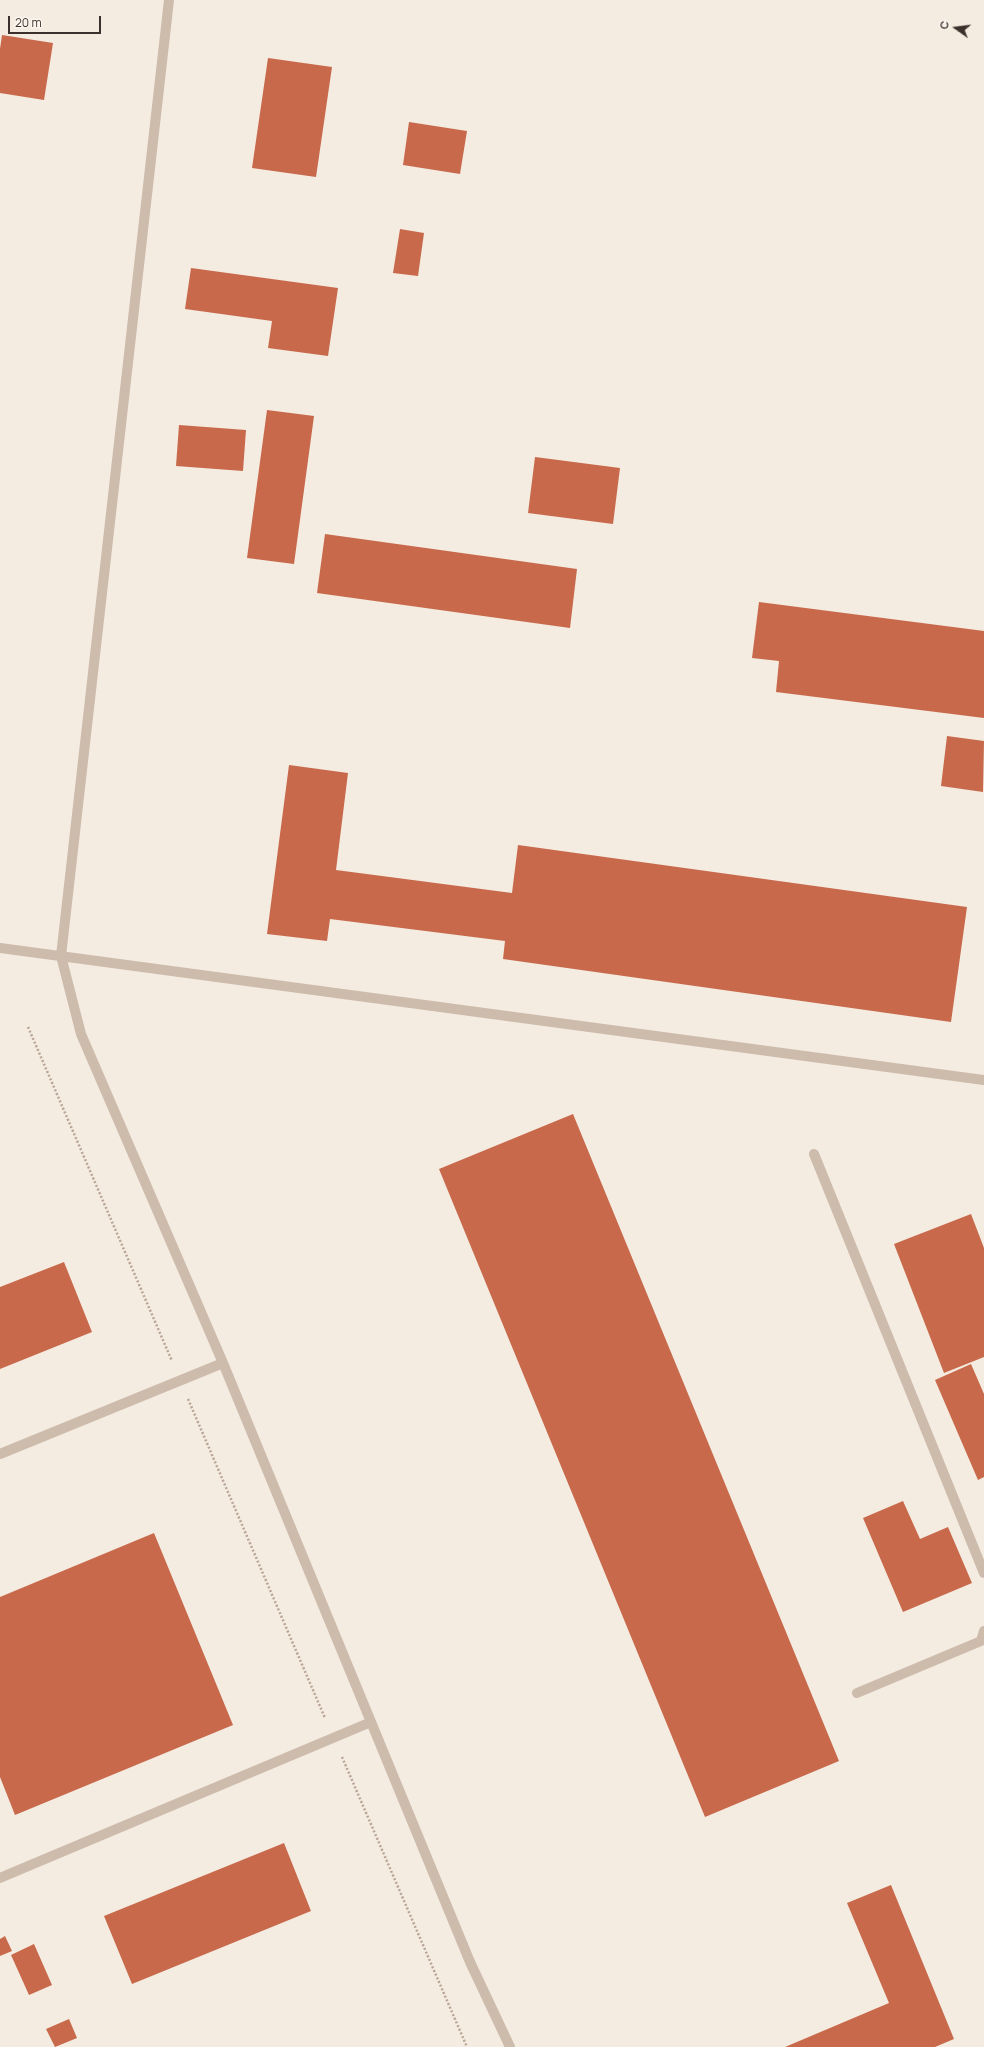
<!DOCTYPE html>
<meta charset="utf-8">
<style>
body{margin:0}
#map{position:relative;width:984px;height:2047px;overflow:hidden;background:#f4ebe1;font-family:Manrope,sans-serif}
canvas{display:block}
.north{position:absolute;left:936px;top:8px;width:40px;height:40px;-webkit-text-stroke:3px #fbf5ee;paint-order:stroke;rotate:284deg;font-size:11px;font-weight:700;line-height:16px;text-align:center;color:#3b302b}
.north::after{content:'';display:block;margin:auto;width:14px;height:18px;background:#3b302b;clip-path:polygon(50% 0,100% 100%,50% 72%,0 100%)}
.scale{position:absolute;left:8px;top:16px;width:93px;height:18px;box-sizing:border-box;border:2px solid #3b302b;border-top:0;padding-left:5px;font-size:12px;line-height:14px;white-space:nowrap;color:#3b302b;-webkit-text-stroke:3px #fbf5ee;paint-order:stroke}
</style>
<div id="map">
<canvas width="984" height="2047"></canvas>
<div class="north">С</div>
<div class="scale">20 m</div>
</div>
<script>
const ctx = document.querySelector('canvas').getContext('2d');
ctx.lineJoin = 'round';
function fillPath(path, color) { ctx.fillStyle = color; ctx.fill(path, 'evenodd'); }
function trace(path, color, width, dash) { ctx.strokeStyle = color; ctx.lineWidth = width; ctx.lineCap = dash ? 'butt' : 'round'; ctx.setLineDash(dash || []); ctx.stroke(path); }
const building = new Path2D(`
 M2 35 53 43 44 100 0 93V49Z
 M268 58 332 67 316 177 252 168Z
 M409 122 467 131 460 174 403 165Z
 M400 229 424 233 418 276 393 273Z
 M191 268 338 288 328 356 268 348 272 321 185 309Z
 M267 410 314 416 294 564 247 558Z
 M179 425 246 430 243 471 176 466Z
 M535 457 620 468 613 524 528 513Z
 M325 534 577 569 570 628 317 593Z
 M759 602 984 631V718L776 692 779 661 752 658Z
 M947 736 984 741 983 792 941 786Z
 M289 765 348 773 336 870 512 893 518 845 967 907 951 1022 503 959 505 941 330 919 327 941 267 934Z
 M573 1114 839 1761 705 1817 439 1169Z
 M971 1214 984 1248V1357L944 1373 894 1244Z
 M64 1262 92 1332 0 1369V1287Z
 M971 1364 984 1394V1477L978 1480 935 1380Z
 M903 1501 920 1539 948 1527 972 1583 903 1612 863 1518Z
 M154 1533 233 1725 15 1815 0 1777V1597Z
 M284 1843 311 1911 132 1984 104 1916Z
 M891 1885 954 2039 935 2047H785L889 2003 847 1903Z
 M5 1936 12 1951 0 1956V1939Z
 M34 1944 52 1985 29 1995 11 1955Z
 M69 2019 77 2038 55 2047 46 2029Z`);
const path = new Path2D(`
 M28 1027 172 1361
 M188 1399 325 1718
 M342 1757 467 2047`);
const minor = new Path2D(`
 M169 0 61 956 81 1034 223 1363 470 1962 510 2047
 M0 948 984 1080
 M814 1154 984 1573
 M0 1454 223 1363
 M857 1693 981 1641 984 1631
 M0 1878 371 1722`);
fillPath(building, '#c8694b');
trace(path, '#b9a596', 2.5, [2, 2]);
trace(minor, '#cdbbac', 10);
</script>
